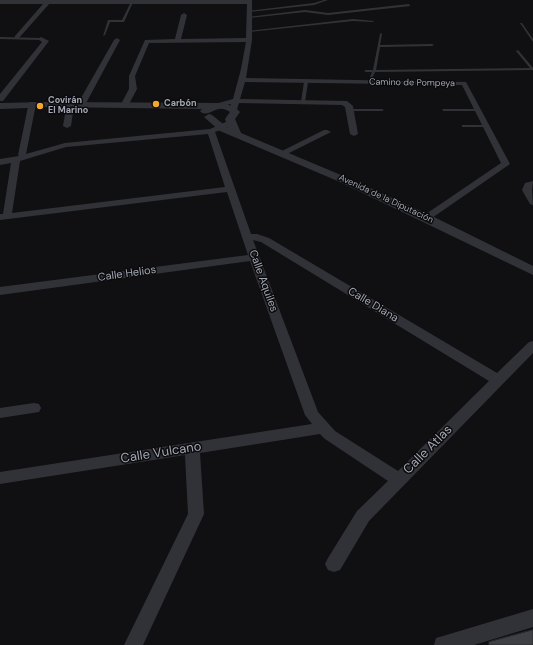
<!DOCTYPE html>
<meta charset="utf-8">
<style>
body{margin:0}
canvas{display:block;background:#101012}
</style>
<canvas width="533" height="645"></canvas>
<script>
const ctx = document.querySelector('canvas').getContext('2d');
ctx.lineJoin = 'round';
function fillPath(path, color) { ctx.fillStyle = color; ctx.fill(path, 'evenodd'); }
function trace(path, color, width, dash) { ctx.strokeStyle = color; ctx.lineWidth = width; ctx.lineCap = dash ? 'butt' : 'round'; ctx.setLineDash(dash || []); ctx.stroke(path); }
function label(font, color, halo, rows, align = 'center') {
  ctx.font = font + ' "DM Sans",sans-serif'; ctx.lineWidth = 3; ctx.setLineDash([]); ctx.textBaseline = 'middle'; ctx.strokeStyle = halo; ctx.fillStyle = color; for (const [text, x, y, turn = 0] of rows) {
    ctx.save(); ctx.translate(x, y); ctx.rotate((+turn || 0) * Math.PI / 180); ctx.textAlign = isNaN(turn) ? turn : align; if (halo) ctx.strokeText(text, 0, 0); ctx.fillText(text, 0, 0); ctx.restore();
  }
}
const building = new Path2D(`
 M533 630V645H489V642Z`);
const service = new Path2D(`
 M132 0H134L124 22H110L105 35 103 36 108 20H122Z
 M324 0H328L314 5 249 12 248 11 314 3Z
 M409 4 410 6 328 15 305 12 249 18 248 17 305 10 328 13Z
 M353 19 374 21 373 22 353 21 249 32 248 31Z
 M520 23H522L533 39V42Z
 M381 33 382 34 380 45 432 44 434 45 432 46 380 47 376 70 530 68 516 51 518 50 533 68V70L375 72 370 83H368L372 72H366L364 71 366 70H373L380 34Z
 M306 81 308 82 305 102 303 103 301 102 304 82Z
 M349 109H382L384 110 382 111H350L348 110Z
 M443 109H479L481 110 479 111H444L442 110Z
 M462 125H488L490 126 488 127H462Z`);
const pedestrian = new Path2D(`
 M0 37 41 38 43 39 41 40 0 39Z`);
const minor = new Path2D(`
 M0 0H252V40L246 78 466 82 510 164 429 220H423L421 218 423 216 501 163 462 85 245 82 240 99 347 101 353 106 358 134 354 136 350 134 345 107 342 105 239 103 237 109H234L230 107 231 104 215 108V104L233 99 241 69 246 42 149 43 135 76 137 89 128 106 124 108 120 106 129 89V76L145 40 175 39 181 15 184 13 187 15 181 39 246 38 247 4H49L19 38H15V36L43 4H0Z
 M41 37 49 41 3 101H0V94L42 42 38 39Z
 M117 38 120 40 85 105 81 107H78L77 105 114 40Z
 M29 102H35L36 104 26 154 65 143 210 129 228 121H234V125L215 132 251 234H257L269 238 497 373 529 342 533 341V353L369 521 340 570 334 572 328 570 325 564 328 558 357 511 388 481 325 439 320 434 200 453 204 514 143 645H124L188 514 185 455 0 484V472L312 424 305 415 250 261 0 295V287L248 255 227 192 0 220V214H3L11 163 0 165V159L19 156 18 155ZM208 134 225 187 12 213 20 161 66 147ZM253 240 261 242 489 381 398 471 335 431 318 412Z
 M67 103H70L74 105 71 126 67 128 63 126Z
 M324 130H327L331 132 285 155H279L278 153Z
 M533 181 532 190 533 205 530 204 522 190 525 183Z
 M34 403 39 404 41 408 39 412 0 418V408Z
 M533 609V627L474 645H434L436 638 443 636Z`);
const tertiary = new Path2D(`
 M53 102 222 103 235 107 240 112 235 119 241 133 348 178 430 215 533 266V275L340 182 220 131 204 117 209 114 212 115 228 128 225 119 230 112C217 103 212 116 202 113L200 111 202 109 53 107 0 109V103Z`);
const markers = [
 [156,104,4,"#f0a92a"],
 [40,106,4,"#f0a92a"]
];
const farStreetnames = [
 ["Camino de Pompeya",412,83,1],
 ["Avenida de la Diputación",386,199,25]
];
const farPoinames = [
 ["Covirán",48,101],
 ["El Marino",48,111],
 ["Carbón",164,104]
];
const streetNames = [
 ["Calle Helios",127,274,-8],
 ["Calle Aquiles",263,281,70],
 ["Calle Diana",373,305,31]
];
const nearStreetnames = [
 ["Calle Atlas",428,450,-45],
 ["Calle Vulcano",161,453,-9]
];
fillPath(building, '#3f4045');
trace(building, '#2a2a2e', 1);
fillPath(service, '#313237');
fillPath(pedestrian, '#313237');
fillPath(minor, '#313237');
fillPath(tertiary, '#313237');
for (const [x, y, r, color] of markers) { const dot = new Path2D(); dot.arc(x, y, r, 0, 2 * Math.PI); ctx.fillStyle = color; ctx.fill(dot); trace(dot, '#0b0b0d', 1.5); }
label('9px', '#a2a7b3', '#0b0b0d', farStreetnames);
label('bold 9px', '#a2a7b3', '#0b0b0d', farPoinames, 'left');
label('11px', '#a2a7b3', '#0b0b0d', streetNames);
label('13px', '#a2a7b3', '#0b0b0d', nearStreetnames);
</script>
